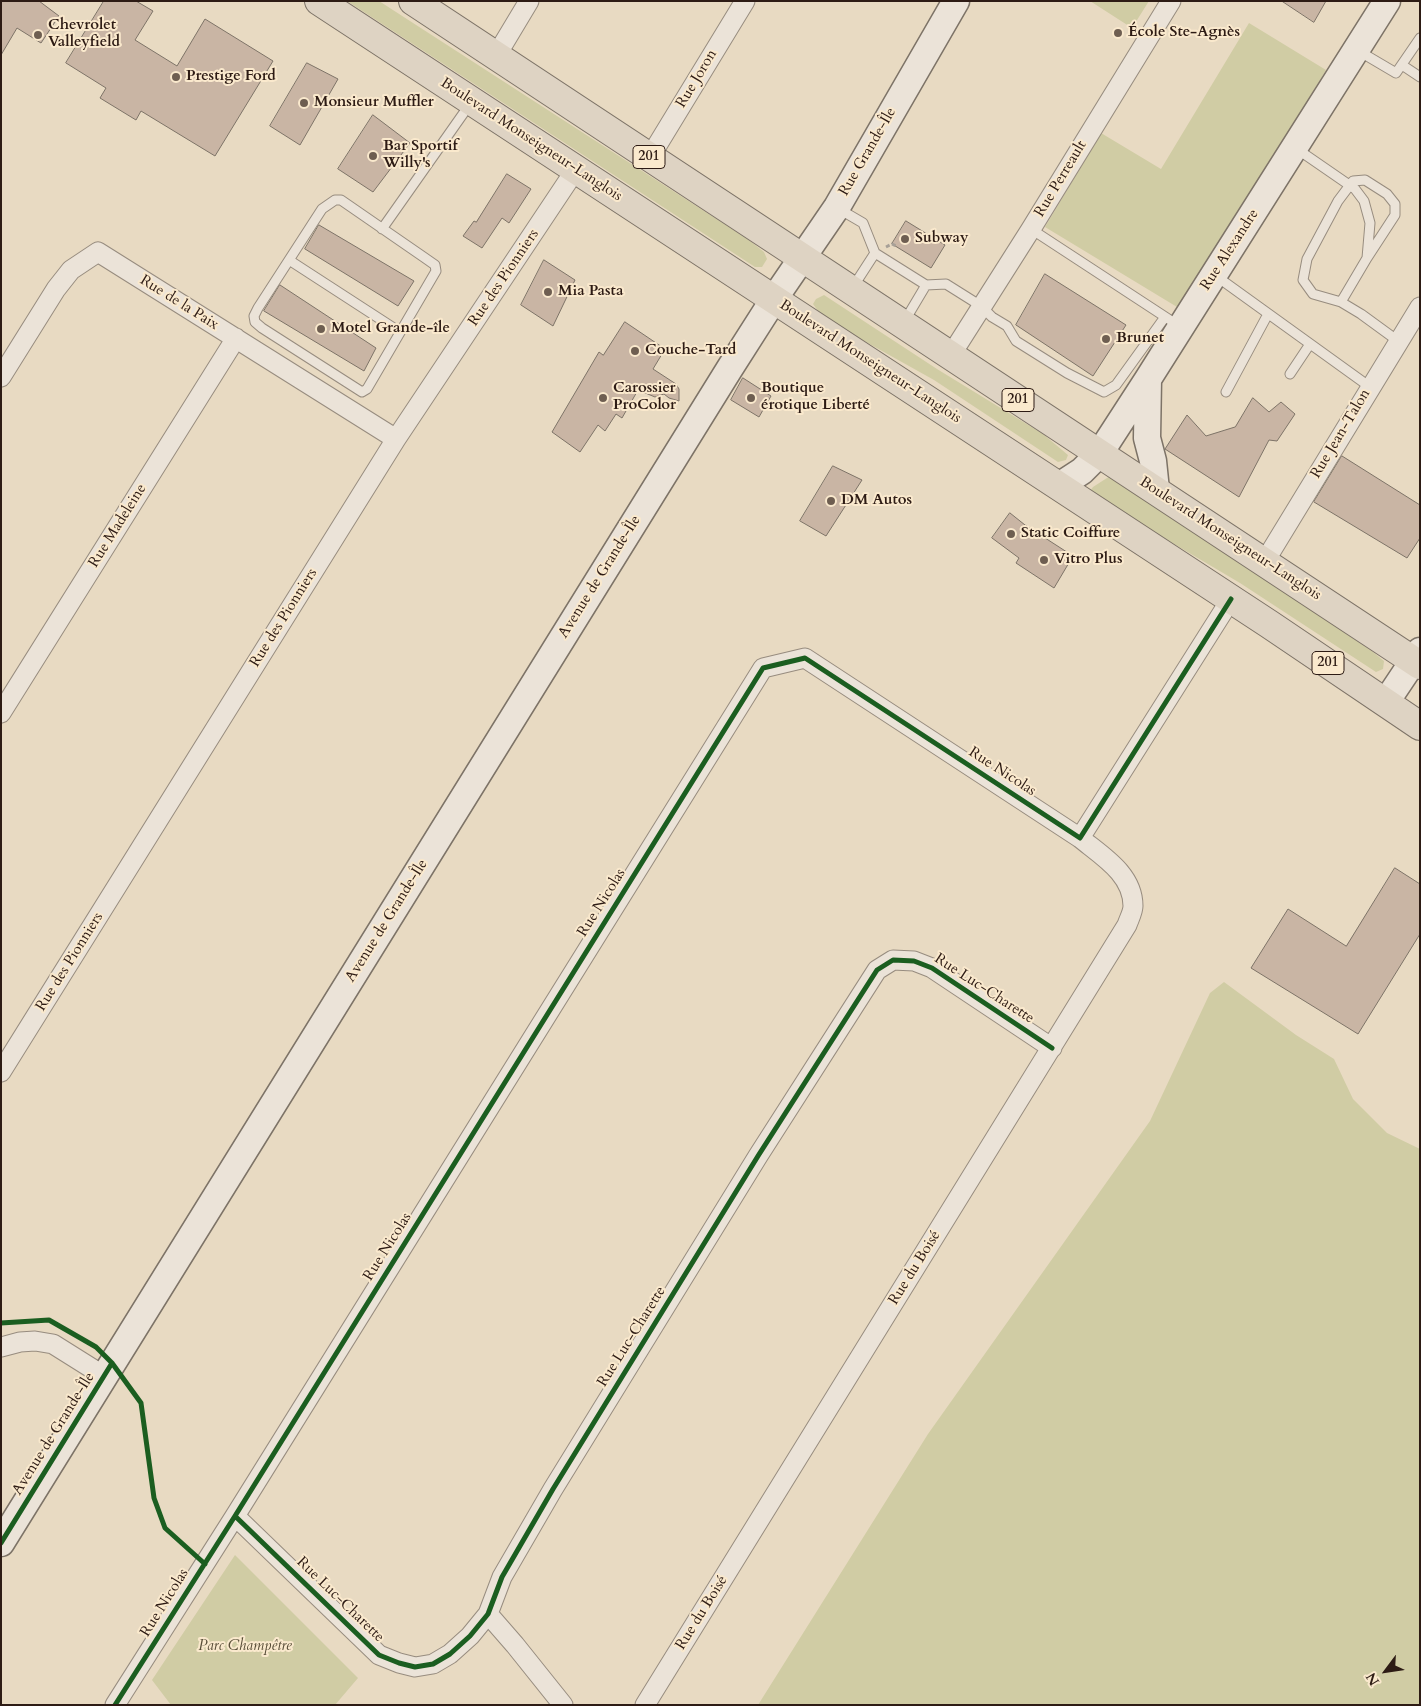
<!DOCTYPE html>
<meta charset="utf-8">
<style>
body{margin:0}
#map{position:relative;width:1421px;height:1706px;overflow:hidden;background:#e8dac2;font-family:Cardo,serif}
canvas{display:block}
.frame{position:absolute;inset:0;border:2px solid #2d1b14;pointer-events:none}
.north{position:absolute;left:1361px;top:1646px;width:50px;height:50px;-webkit-text-stroke:4px #fae9cd;paint-order:stroke;rotate:239deg;font-size:14px;font-weight:700;line-height:20px;text-align:center;color:#2d1b14}
.north::after{content:'';display:block;margin:auto;width:18px;height:22px;background:#2d1b14;clip-path:polygon(50% 0,100% 100%,50% 72%,0 100%)}
</style>
<div id="map">
<canvas width="1421" height="1706"></canvas>
<div class="frame"></div>
<div class="north">N</div>
</div>
<script>
const ctx = document.querySelector('canvas').getContext('2d');
ctx.lineJoin = 'round';
function fillPath(path, color) { ctx.fillStyle = color; ctx.fill(path, 'evenodd'); }
function trace(path, color, width, dash) { ctx.strokeStyle = color; ctx.lineWidth = width; ctx.lineCap = dash ? 'butt' : 'round'; ctx.setLineDash(dash || []); ctx.stroke(path); }
function label(font, color, halo, rows, align = 'center') {
  ctx.font = font + ' Cardo,serif'; ctx.lineWidth = 4; ctx.setLineDash([]); ctx.textBaseline = 'middle'; ctx.strokeStyle = halo; ctx.fillStyle = color; for (const [text, x, y, turn = 0] of rows) {
    ctx.save(); ctx.translate(x, y); ctx.rotate((+turn || 0) * Math.PI / 180); ctx.textAlign = isNaN(turn) ? turn : align; if (halo) ctx.strokeText(text, 0, 0); ctx.fillText(text, 0, 0); ctx.restore();
  }
}
const green = new Path2D(`
 M347 1H379L749 240 764 252 767 259 762 267H755Z
 M1090 1H1149L1132 28Z
 M1249 23 1326 70 1182 310 1045 227 1101 133 1161 169Z
 M824 295 937 369 1043 434 1068 455 1066 460 1058 462 934 380 823 318 813 304 816 299Z
 M1110 476 1246 565 1373 652 1384 661 1383 669 1376 672 1240 583 1098 499 1090 491 1093 487Z
 M1224 982 1296 1035 1334 1059 1353 1099 1387 1133 1420 1149V1705H758L928 1434 1150 1121 1210 993Z
 M235 1555 358 1678 335 1705H171L152 1680Z`);
const building = new Path2D(`
 M1 1H39L59 16 41 43 17 28 1 55Z
 M104 1H136L153 11 135 40 177 66 205 19 273 61 215 156 141 111 136 120 100 98 106 88 66 63Z
 M1282 1H1326L1314 22Z
 M307 63 338 79 300 145 270 126Z
 M373 115 410 143 373 192 338 169Z
 M507 174 531 189 509 223 502 218 482 248 463 236 474 221 476 222Z
 M906 221 945 245 931 268 892 244Z
 M319 225 414 281 398 306 305 249Z
 M544 260 575 280 553 326 521 305Z
 M1045 274 1126 325 1093 376 1016 325Z
 M280 285 376 348 364 371 264 311Z
 M625 322 665 349 653 369 676 384 679 389V401L669 398 664 394 655 397 638 390 622 418 616 414 605 431 598 425 580 452 552 432 599 352 603 355Z
 M743 378 771 396 759 417 731 400Z
 M1253 398 1269 412 1281 402 1295 414 1277 441 1269 440 1239 497 1165 449 1187 415 1206 436 1235 427Z
 M1342 456 1420 505V538L1407 558 1314 502Z
 M833 466 862 480 826 536 800 521Z
 M1010 513 1025 525 1073 556 1054 588 1016 563 1019 558 992 538Z
 M1395 868 1420 884V934L1358 1034 1251 968 1288 909 1346 946Z`);
const path = new Path2D(`
 M886 247 892 244 896 246`);
const lane = new Path2D(`
 M1357 50 1396 73 1420 38
 M1402 65 1420 77
 M1297 149 1355 189 1364 201 1370 223 1367 258 1341 302
 M335 200H341L425 258 435 265 436 271 367 389 362 392 262 328 255 322 254 316 258 308 322 209Z
 M839 209 863 223 875 253
 M382 229 470 104
 M1031 229 1170 320
 M1367 258 1395 215V204L1387 194 1365 180 1353 181 1338 201 1307 259 1303 280 1313 294 1341 302 1361 314 1398 341
 M289 260 400 332
 M1216 276 1370 387
 M926 285 946 284 981 306 992 317 1007 326 1016 341 1067 373 1104 392 1116 385 1165 317
 M853 287 875 253 926 285 904 322
 M1290 374 1310 344
 M1226 392 1268 314`);
const street = new Path2D(`
 M496 56 529 1
 M650 157 745 1
 M951 355 1031 229 1171 1
 M1 377 56 289 71 270 98 252 396 439
 M1265 561 1420 307
 M1 713 236 338
 M1 1072 396 439 576 169
 M1 1347 20 1342 35 1341 53 1344 104 1376
 M235 1516 379 1655 399 1663 415 1667 433 1664 450 1654 470 1636 488 1614 502 1577 553 1489 758 1156 877 970 893 960 914 961 932 968 1052 1048
 M488 1614 515 1645 563 1705
 M115 1705 235 1516 763 668 805 658 1080 838 1231 599
 M645 1705 1127 925C1129 919 1133 912 1133 906 1133 874 1102 856 1080 838`);
const secondary = new Path2D(`
 M1148 379 1147 438 1153 461 1156 490
 M1059 486 1082 471 1100 453 1148 379 1387 1
 M1386 702 1420 651
 M1 1543 730 368 774 299 837 207 956 1`);
const highway = new Path2D(`
 M319 1 1269 624 1420 726
 M413 1 1420 665`);
const cycleway = new Path2D(`
 M1 1323 49 1320 96 1347 112 1363 141 1403 154 1498 165 1528 205 1564
 M235 1516 379 1655 399 1663 415 1667 433 1664 450 1654 470 1636 488 1614 502 1577 553 1489 758 1156 877 970 893 960 914 961 932 968 1052 1048
 M1 1543 112 1363
 M115 1705 235 1516 763 668 805 658 1080 838 1231 599`);
const markers = [
 [1118,33,5,"#6e5e51"],
 [38,35,5,"#6e5e51"],
 [176,77,5,"#6e5e51"],
 [304,103,5,"#6e5e51"],
 [373,156,5,"#6e5e51"],
 [905,239,5,"#6e5e51"],
 [548,292,5,"#6e5e51"],
 [321,329,5,"#6e5e51"],
 [1106,339,5,"#6e5e51"],
 [635,351,5,"#6e5e51"],
 [603,398,5,"#6e5e51"],
 [751,398,5,"#6e5e51"],
 [831,501,5,"#6e5e51"],
 [1011,534,5,"#6e5e51"],
 [1044,560,5,"#6e5e51"]
];
const shields = [
 [649,157,32],
 [1018,400,32],
 [1328,663,32]
];
const shieldNames = [
 ["201",649,157],
 ["201",1018,400],
 ["201",1328,663]
];
const poiNames = [
 ["Chevrolet",48,26],
 ["Valleyfield",48,43],
 ["École Ste-Agnès",1128,33],
 ["Prestige Ford",186,77],
 ["Monsieur Muffler",314,103],
 ["Bar Sportif",383,147],
 ["Willy's",383,164],
 ["Subway",915,239],
 ["Mia Pasta",558,292],
 ["Motel Grande-île",331,329],
 ["Brunet",1116,339],
 ["Couche-Tard",645,351],
 ["Carossier",613,389],
 ["ProColor",613,406],
 ["Boutique",761,389],
 ["érotique Liberté",761,406],
 ["DM Autos",841,501],
 ["Static Coiffure",1021,534],
 ["Vitro Plus",1054,560]
];
const streetNames = [
 ["Rue Joron",697,79,-59],
 ["Boulevard Monseigneur-Langlois",531,140,33],
 ["Rue Grande-Île",868,152,-60],
 ["Rue Perreault",1061,179,-59],
 ["Rue Alexandre",1230,250,-57],
 ["Rue des Pionniers",504,278,-56],
 ["Rue de la Paix",179,303,32],
 ["Boulevard Monseigneur-Langlois",870,362,33],
 ["Rue Jean-Talon",1341,434,-59],
 ["Rue Madeleine",118,526,-58],
 ["Boulevard Monseigneur-Langlois",1230,539,33],
 ["Avenue de Grande-Île",600,577,-58],
 ["Rue des Pionniers",284,618,-58],
 ["Rue Nicolas",1002,772,33],
 ["Rue Nicolas",602,903,-58],
 ["Avenue de Grande-Île",387,921,-58],
 ["Rue des Pionniers",70,962,-58],
 ["Rue Luc-Charette",984,989,33],
 ["Rue Nicolas",388,1247,-58],
 ["Rue du Boisé",915,1268,-58],
 ["Rue Luc-Charette",632,1337,-58],
 ["Avenue de Grande-Île",54,1434,-58],
 ["Rue Luc-Charette",340,1600,44],
 ["Rue Nicolas",165,1603,-58],
 ["Rue du Boisé",702,1613,-58]
];
const parkNames = [
 ["Parc Champêtre",245,1647]
];
fillPath(green, '#d0cca4');
fillPath(building, '#c9b5a4');
trace(building, '#7d7367', 1);
trace(lane, '#978c7f', 11);
trace(street, '#978c7f', 21);
trace(secondary, '#7d7367', 29);
trace(highway, '#7d7367', 30);
trace(path, '#a7a097', 3, [4, 2.5]);
trace(lane, '#ebe3d8', 9);
trace(street, '#ebe3d8', 19);
trace(secondary, '#ebe3d8', 26);
trace(highway, '#ded3c3', 28);
trace(cycleway, '#1b5e20', 5);
for (const [x, y, r, color] of markers) { const dot = new Path2D(); dot.arc(x, y, r, 0, 2 * Math.PI); ctx.fillStyle = color; ctx.fill(dot); trace(dot, '#fae9cd', 2); }
for (const [x, y, w] of shields) { const box = new Path2D(); box.roundRect(x - w / 2, y - 11.5, w, 23, 4); ctx.fillStyle = '#fae9cd'; ctx.fill(box); trace(box, '#2d1b14', 1); }
label('bold 14px', '#2d1b14', null, shieldNames);
label('bold 15px', '#2d1b14', '#fae9cd', poiNames, 'left');
label('15px', '#2d1b14', '#fae9cd', streetNames);
label('italic 15px', '#584d38', '#fae9cd', parkNames);
</script>
